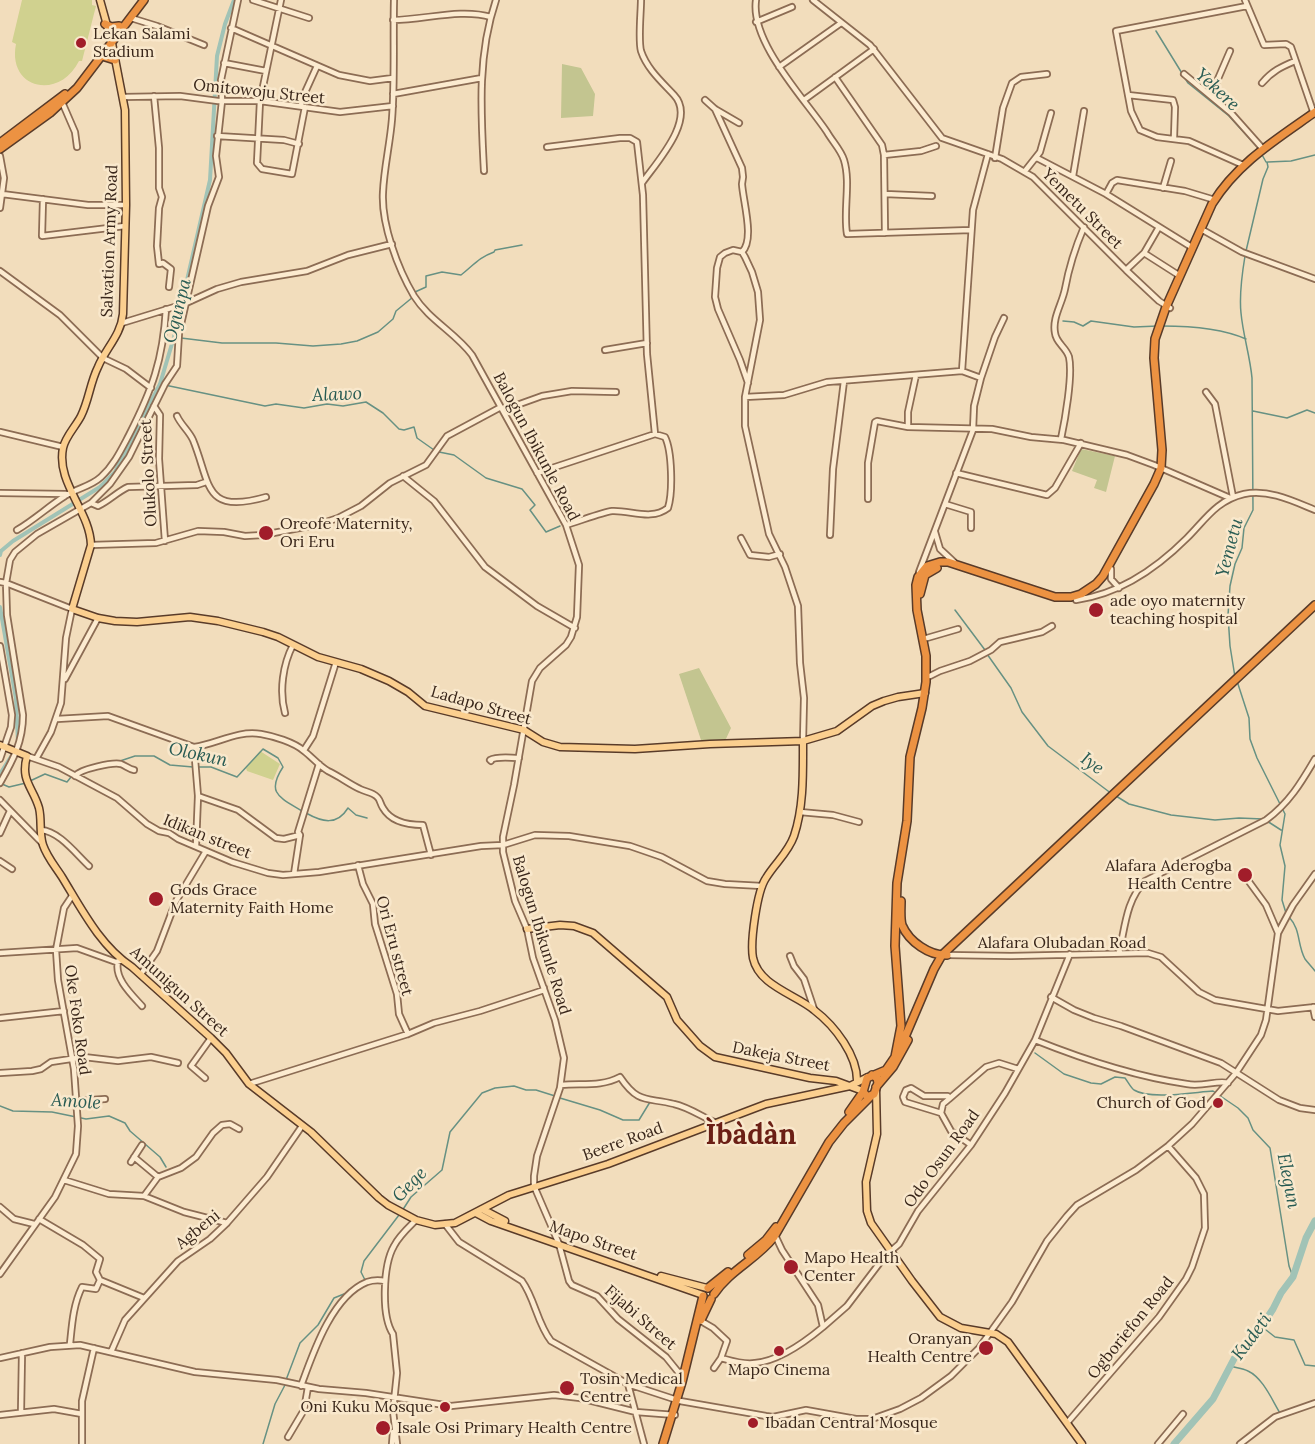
<!DOCTYPE html>
<meta charset="utf-8">
<style>
body{margin:0}
canvas{display:block;background:#f2ddbc}
</style>
<canvas width="1315" height="1444"></canvas>
<script>
const ctx = document.querySelector('canvas').getContext('2d');
ctx.lineJoin = 'round';
function fillPath(path, color) { ctx.fillStyle = color; ctx.fill(path, 'evenodd'); }
function trace(path, color, width, dash) { ctx.strokeStyle = color; ctx.lineWidth = width; ctx.lineCap = dash ? 'butt' : 'round'; ctx.setLineDash(dash || []); ctx.stroke(path); }
function label(font, color, halo, rows, align = 'center') {
  ctx.font = font + ' Lora,serif'; ctx.lineWidth = 5; ctx.setLineDash([]); ctx.textBaseline = 'middle'; ctx.strokeStyle = halo; ctx.fillStyle = color; for (const [text, x, y, turn = 0] of rows) {
    ctx.save(); ctx.translate(x, y); ctx.rotate((+turn || 0) * Math.PI / 180); ctx.textAlign = isNaN(turn) ? turn : align; if (halo) ctx.strokeText(text, 0, 0); ctx.fillText(text, 0, 0); ctx.restore();
  }
}
const green = new Path2D(`
 M22 0H92V5L96 6 82 61H79C59 101 7 89 16 44L12 42Z
 M260 751 280 764 273 780 247 771 246 768Z`);
const cemetery = new Path2D(`
 M562 64 581 68 595 94 593 116 561 118Z
 M1081 449 1115 456 1106 492 1094 488 1097 480 1072 471Z
 M699 668 731 728 725 741 701 740 679 674Z`);
const stream = new Path2D(`
 M1156 31 1188 83 1229 116 1259 149
 M1261 153 1266 162
 M1268 162 1291 161 1315 155
 M1246 251 1263 179 1268 167 1267 162
 M415 292 426 287V276L442 272 461 275C475 264 478 258 494 252L495 250 522 245
 M1063 321 1074 322 1083 326 1091 321 1134 327 1158 326
 M1162 326C1190 326 1221 328 1246 339
 M181 338 222 343H276L313 346 341 344 357 341 378 332 393 319 396 311 413 297
 M160 384 265 406 276 404 304 408 327 404 343 406 366 402 383 413 399 429 404 430 414 427 417 438 434 450
 M1253 411 1287 418 1307 410 1315 413
 M439 452 454 455 486 478 522 489 535 505 530 510 546 532 560 526
 M0 550 1 551
 M955 610 985 650
 M987 654 1011 688 1022 712 1048 746 1112 794
 M1235 677 1230 646 1228 615 1230 586 1235 564 1242 548 1244 528 1253 510 1252 378C1250 356 1243 335 1241 313 1239 294 1242 274 1245 256
 M1237 681 1249 718 1250 739 1257 758 1285 814 1280 845 1285 866 1282 900 1286 913
 M117 762 135 756H154L170 765 193 767
 M197 767H211L237 777 263 749 278 758 283 767C266 793 279 797 302 811
 M30 781 45 774 67 782 71 777
 M2 784 9 787 26 783
 M1116 796 1129 804 1171 815 1215 820 1239 818 1263 819
 M306 813C322 822 337 826 348 808L356 815 367 818
 M1267 821 1281 830
 M1289 917C1301 930 1297 944 1305 959 1308 963 1312 967 1315 971
 M1035 1053 1064 1074 1091 1083 1101 1084 1115 1077 1125 1078C1128 1082 1131 1088 1134 1090 1150 1100 1195 1092 1213 1091L1238 1108 1248 1118 1253 1130 1270 1148 1289 1266 1293 1277
 M560 1098 600 1110 623 1120H639L650 1102
 M0 1106 13 1111 52 1112 86 1119 109 1116 125 1123 130 1131 160 1157 166 1167
 M402 1211 411 1197 442 1170 450 1132 482 1093 495 1088 514 1086 526 1090H536L555 1096
 M362 1282 365 1280 361 1272 364 1261 399 1215
 M1261 1326 1275 1337 1294 1340 1305 1365 1315 1366
 M1230 1366C1236 1368 1242 1368 1248 1371 1263 1378 1272 1400 1280 1413
 M286 1380 300 1343 318 1325 334 1298 349 1292
 M263 1444 275 1404 285 1385`);
const canal = new Path2D(`
 M0 555 1 551 13 541 100 487 115 472 160 384 174 337 210 180 217 56 225 24 234 0
 M0 607 16 699 18 743
 M0 774 14 752`);
const river = new Path2D(`
 M1174 1444 1213 1399 1235 1357 1254 1338 1273 1309 1281 1293 1293 1277 1306 1238 1315 1221`);
const minor = new Path2D(`
 M253 0 309 18
 M281 0 260 101 257 163 262 169 292 174 305 107
 M394 0C393 40 395 80 392 119 390 144 384 168 383 192 381 224 398 269 414 296 429 320 456 333 472 355L566 525 579 565 577 617 571 637 566 645 540 668 532 681 514 785 503 837V852L515 901 527 929 533 958 555 1020 564 1058 560 1088 537 1156 534 1176V1186L559 1244 569 1281 572 1285 597 1296 618 1319 666 1357 683 1378
 M641 0C641 12 638 40 641 51 647 69 662 82 674 95 697 119 656 163 642 183
 M756 0C750 42 804 98 827 132 832 141 841 150 844 160 851 183 843 210 847 234L971 230
 M813 0 870 45 942 138 1002 159 1033 177 1126 270 1159 301 1170 308
 M1245 0 1264 45 1286 44 1291 47 1314 114
 M131 18 157 26 204 45
 M393 20C425 20 460 8 491 17
 M756 22 792 7
 M231 28 339 75 370 81 393 78
 M224 63 266 71
 M779 67 841 23
 M1184 74 1231 113 1263 149
 M835 77 882 145 884 155 885 233
 M1262 83C1272 71 1281 67 1295 61
 M393 94 482 78
 M1128 95 1173 100 1175 107 1174 138
 M1211 95 1230 51
 M154 96 159 148V188L162 197 159 208 157 246 159 264 163 263 171 269 169 287
 M123 97 180 96 218 101H260L340 112 393 106
 M705 100 715 109 739 123
 M804 100 874 49
 M62 102 75 132 77 147
 M301 106 302 99 317 66
 M715 109 742 168 743 177 742 184C743 201 755 240 742 252
 M217 136 284 140 299 144
 M547 147 620 138H630L637 142 643 195 647 354 655 434
 M884 155 921 151 936 146
 M0 156 4 178 0 208
 M995 158 1003 108 1012 83 1021 77 1047 74
 M1037 158 1106 194 1112 183 1117 180 1185 191 1215 200
 M1243 165 1189 141 1157 137 1140 130 1131 111 1116 31 1247 6
 M484 171C481 113 477 56 496 0
 M1025 171 1040 152 1051 113
 M1073 176 1084 111
 M1163 188 1171 161
 M2 194 88 205H126
 M885 194 932 196
 M1106 194 1193 248
 M43 199 42 236 125 226
 M1201 229 1242 252 1315 279
 M1144 253 1180 276
 M1126 270 1144 253 1159 227
 M0 271 60 315 103 358 126 369 151 388
 M122 323 184 304 217 289 241 282 307 271 348 255 392 244
 M605 350 647 343
 M962 371 973 210 988 154
 M981 378 995 337 1004 318
 M748 383 740 360 718 309 715 297 717 268 720 257 725 253 733 250 742 252 745 257 752 272 758 292 760 320 745 397V426L769 534 785 567 798 606 800 663 804 698 803 741
 M1206 392 1215 404 1233 497
 M745 397 784 395 827 382 962 371 981 378 974 406 973 430 919 572
 M154 406 160 415 159 459 165 541
 M503 410 542 396 572 391 616 392
 M177 416C181 425 189 431 193 440 211 484 203 515 266 497
 M908 427V412L916 375
 M0 432 63 447
 M1061 439C1065 420 1073 375 1069 357 1066 347 1056 343 1055 333 1052 318 1062 304 1065 289 1069 267 1075 248 1084 227
 M537 473 655 434 665 437C672 451 673 492 668 508 651 521 631 510 612 511 603 512 577 522 566 525
 M956 473 1047 495 1055 488 1081 443
 M403 476 434 501 485 567 537 606 575 628
 M0 493 66 494
 M868 499V463L875 422 877 421 908 427 992 429 1031 437 1064 440 1127 455 1154 465 1230 498
 M91 503 98 506C109 501 117 492 128 487L197 485 206 482
 M945 504 971 512V528
 M17 530C34 520 49 506 65 496 77 488 90 487 101 477 114 465 121 450 129 435 152 390 163 360 166 309
 M935 532 940 549 954 562
 M830 535 833 469 844 381
 M741 538 750 555 769 557 780 554
 M91 545 156 543 198 531 224 532 245 536 263 535 320 524 338 518 361 506 390 483 426 465 447 436 501 407
 M1111 569V579L1119 588
 M0 582 6 583 72 609 66 638 61 703 51 732 36 759
 M1076 600C1120 594 1156 569 1187 538 1205 520 1217 500 1244 494 1269 489 1293 501 1315 510
 M927 638 958 629
 M0 646 12 715 11 727 0 759
 M930 676 940 671 970 661 991 650 1000 642 1042 632 1052 626
 M65 679 98 618
 M285 713C279 691 283 664 293 645
 M57 719 108 716 194 747C217 744 237 730 261 734 273 736 294 742 304 751 312 757 319 766 328 771 339 776 349 784 360 789 364 791 369 792 373 794 381 798 379 802 383 808 391 822 409 825 423 825L431 855
 M194 747 198 796 196 846
 M304 750 313 736 336 662
 M27 756 59 767 117 798 147 824 159 831 169 833 178 839 232 862 268 873 283 875 319 872 481 846 503 845 535 835 569 836 630 846 662 857 707 881 725 884 762 886
 M491 761 490 760C497 756 510 758 519 758
 M75 776C80 769 113 762 121 764 126 766 129 769 134 770
 M0 783C13 760 23 742 23 715L7 615 6 583 10 560 15 552 37 534 91 503 110 484 129 457 165 384 177 366 179 333 208 206 219 177 216 156 222 101 221 80 238 0
 M198 796 238 810 276 838 284 839 300 835
 M0 800 42 843
 M800 812 833 815 859 822
 M41 830C59 831 76 854 89 866
 M0 833 10 811
 M0 861 12 869
 M358 865 363 884 373 904 375 924 397 994 399 1014 408 1034
 M294 874 300 835 298 832 319 764
 M1247 879 1266 905 1278 933
 M0 953 77 948 116 962 123 960
 M1119 953C1125 928 1126 900 1145 881L1266 820C1289 803 1301 783 1315 759
 M947 955 1011 956 1148 953 1161 957 1199 992 1215 1000 1278 1011 1315 1007
 M790 956 794 966 804 979 814 1009
 M118 962C114 978 131 994 142 1006
 M141 974 157 951 176 901 206 851
 M1051 997 1074 1010 1094 1018 1121 1026 1221 1063 1279 1100 1300 1108 1315 1110
 M1313 1007 1315 1017
 M0 1018 64 1011
 M1035 1040C1080 1058 1138 1077 1187 1084 1202 1087 1218 1080 1228 1083
 M0 1073 32 1071 41 1069 51 1062 84 1057 118 1061 151 1057 178 1063
 M205 1078 191 1066 211 1038
 M249 1084 408 1034 434 1023 480 1011 535 993 544 990V988
 M561 1085C582 1083 601 1087 620 1077 639 1105 647 1097 674 1104 688 1107 701 1116 714 1122
 M76 1101 105 1099
 M941 1113 943 1104 949 1099
 M971 1145 951 1131 941 1113 905 1102 903 1097 906 1090 911 1088 924 1096H948L949 1099 986 1067 999 1063 1018 1069
 M134 1157 158 1177
 M131 1162 142 1145
 M64 1180 109 1194 144 1196 184 1212 227 1223
 M144 1196 158 1177 181 1168 196 1157 213 1133 222 1125 230 1124 239 1129
 M0 1207 14 1219 34 1224
 M39 1219 83 1245 100 1259 96 1272 100 1280 96 1289 82 1287C73 1305 72 1325 70 1344
 M445 1224 459 1242 522 1281C535 1299 537 1323 551 1341L628 1384 680 1401 766 1416 773 1417 806 1410 856 1419H872L900 1409 921 1398 951 1376 979 1348 1012 1302 1047 1241 1067 1216 1077 1205 1136 1170 1168 1146 1192 1124 1236 1073 1261 1035 1266 1020 1278 933 1293 905 1315 874
 M0 1274 55 1197 76 1154 78 1126 74 1069 58 980 56 950 64 908 72 896
 M100 1280 144 1298
 M701 1321 713 1328 727 1341 721 1358 714 1368
 M823 1327 847 1306 885 1256 899 1244 918 1211 971 1145 1005 1093 1035 1040 1070 954
 M111 1352 125 1320 178 1261 210 1239 227 1223 267 1177 302 1126
 M0 1358 50 1347 80 1345 195 1372 277 1380 319 1389 366 1393 451 1406 554 1395 580 1398 636 1412 675 1415
 M721 1358C732 1361 744 1365 755 1363 779 1361 805 1342 823 1327L818 1305 782 1250 774 1233
 M628 1384 644 1444
 M301 1386C313 1353 332 1296 367 1282 373 1280 379 1280 385 1281
 M21 1412 22 1353
 M0 1415 54 1409 82 1414
 M1067 1423 1159 1317 1186 1279 1192 1267 1205 1228 1204 1194 1196 1178 1168 1146
 M288 1437 304 1410 308 1387
 M82 1444V1401L94 1348
 M392 1444 393 1432
 M397 1444 393 1411 397 1373 393 1334C381 1316 383 1265 394 1246 399 1236 408 1228 416 1220
 M1158 1444 1183 1414
 M1240 1444 1275 1417 1315 1403`);
const major = new Path2D(`
 M100 0 112 43 125 110 126 205 123 314C121 335 106 348 98 367 90 383 89 400 81 416 76 426 65 437 63 448 56 483 90 511 91 545L72 609 98 618 115 621 137 622 190 617 218 621 263 632 278 637 318 657 361 669 389 681 408 692 425 706 524 730 543 742 560 747 635 749 710 744 803 741 837 731 872 706 884 701 898 697 925 693
 M803 741C803 773 804 806 794 836 788 853 775 863 766 878 757 891 750 942 753 958 759 986 795 994 814 1010 835 1026 858 1056 857 1082
 M0 745 27 756C20 781 33 787 39 808 42 820 39 833 43 845 47 857 55 866 62 877 81 908 100 946 132 967L211 1038 226 1053 249 1084 311 1132 379 1198 388 1205 416 1220 435 1225 455 1223 509 1195 608 1164 766 1104 850 1086 868 1077
 M527 929 560 925 574 926 593 933 667 997 677 1020 700 1046 715 1057 810 1078 836 1081 863 1091
 M876 1089 877 1134 866 1182 867 1211 871 1223 912 1281 940 1317 961 1328 996 1334 1008 1342 1082 1444
 M482 1209 505 1221
 M476 1213 491 1221 703 1295
 M661 1276 707 1288`);
const highway = new Path2D(`
 M105 24 111 27 119 26
 M102 56 115 60
 M0 143 65 94
 M0 149 50 113 77 88 144 0
 M920 594 925 575 937 568
 M901 901C901 909 900 918 902 925 909 942 930 956 947 955
 M902 1044 934 969 942 955 1315 605
 M895 1057 901 1026 895 946 897 883 907 821 910 757 922 708 926 682V656L917 610 916 585 918 577 927 566 940 562H948L1055 597H1071L1081 594 1096 584 1103 576 1154 484 1161 468 1162 450 1154 358 1155 339 1166 307 1212 204C1237 163 1277 139 1315 112
 M872 1075 877 1078 878 1083 874 1094 868 1097 863 1092 867 1078 886 1070 897 1054
 M876 1087 893 1067 908 1040
 M849 1112 863 1092
 M748 1255 766 1240 776 1227
 M708 1288 728 1272
 M714 1294C730 1270 757 1259 774 1237L829 1142 844 1123 871 1096
 M701 1320 711 1299
 M663 1444 682 1382 703 1296`);
const markers = [
 [81,43,6,"#a11d2a"],
 [266,533,8,"#a11d2a"],
 [1096,610,8,"#a11d2a"],
 [1245,875,8,"#a11d2a"],
 [156,899,8,"#a11d2a"],
 [1218,1103,6,"#a11d2a"],
 [791,1267,8,"#a11d2a"],
 [986,1348,8,"#a11d2a"],
 [779,1351,6,"#a11d2a"],
 [567,1388,8,"#a11d2a"],
 [445,1407,6,"#a11d2a"],
 [753,1423,6,"#a11d2a"],
 [383,1428,8,"#a11d2a"]
];
const poiNames = [
 ["Lekan Salami",93,34],
 ["Stadium",93,52],
 ["Oreofe Maternity,",280,524],
 ["Ori Eru",280,542],
 ["ade oyo maternity",1110,601],
 ["teaching hospital",1110,619],
 ["Alafara Aderogba",1232,866,"right"],
 ["Health Centre",1232,884,"right"],
 ["Gods Grace",170,890],
 ["Maternity Faith Home",170,908],
 ["Church of God",1206,1103,"right"],
 ["Mapo Health",804,1258],
 ["Center",804,1276],
 ["Oranyan",972,1339,"right"],
 ["Health Centre",972,1357,"right"],
 ["Mapo Cinema",779,1370,"center"],
 ["Tosin Medical",580,1379],
 ["Centre",580,1397],
 ["Oni Kuku Mosque",433,1407,"right"],
 ["Ibadan Central Mosque",765,1423],
 ["Isale Osi Primary Health Centre",397,1428]
];
const streetNames = [
 ["Omitowoju Street",259,92,6],
 ["Yemetu Street",1082,209,45],
 ["Salvation Army Road",110,241,-88],
 ["Balogun Ibikunle Road",536,447,62],
 ["Olukolo Street",149,473,-93],
 ["Ladapo Street",481,706,16],
 ["Idikan street",207,837,22],
 ["Balogun Ibikunle Road",541,935,73],
 ["Alafara Olubadan Road",1062,943],
 ["Ori Eru street",394,946,75],
 ["Amunigun Street",179,992,42],
 ["Oke Foko Road",77,1020,82],
 ["Dakeja Street",781,1057,11],
 ["Beere Road",623,1142,-20],
 ["Odo Osun Road",942,1159,-54],
 ["Agbeni",198,1230,-39],
 ["Mapo Street",593,1241,19],
 ["Fijabi Street",640,1318,41],
 ["Ogboriefon Road",1131,1328,-51]
];
const waterNames = [
 ["Yekere",1217,90,43],
 ["Ogunpa",178,311,-76],
 ["Alawo",337,395,-2],
 ["Yemetu",1230,548,-75],
 ["Olokun",198,755,12],
 ["Iye",1092,764,37],
 ["Amole",76,1102,4],
 ["Elegun",1288,1181,79],
 ["Gege",410,1185,-46],
 ["Kudeti",1252,1337,-53]
];
const townNames = [
 ["Ìbàdàn",751,1136]
];
fillPath(green, '#d0d18f');
fillPath(cemetery, '#c3c590');
trace(stream, '#679183', 1.5);
trace(canal, '#a1c3b6', 4);
trace(river, '#a1c3b6', 7);
trace(minor, '#8c6c54', 8);
trace(major, '#593b29', 9);
trace(highway, '#593b29', 10);
trace(minor, '#fcebd0', 4.5);
trace(major, '#fbcf8f', 6);
trace(highway, '#ec9242', 7);
for (const [x, y, r, color] of markers) { const dot = new Path2D(); dot.arc(x, y, r, 0, 2 * Math.PI); ctx.fillStyle = color; ctx.fill(dot); trace(dot, '#f9e8cc', 2); }
label('16px', '#39261a', '#f9e8cc', poiNames, 'left');
label('16px', '#39261a', '#f9e8cc', streetNames);
label('italic 18px', '#285b53', '#f9e8cc', waterNames);
label('bold 28px', '#6b1f15', '#f9e8cc', townNames);
</script>
